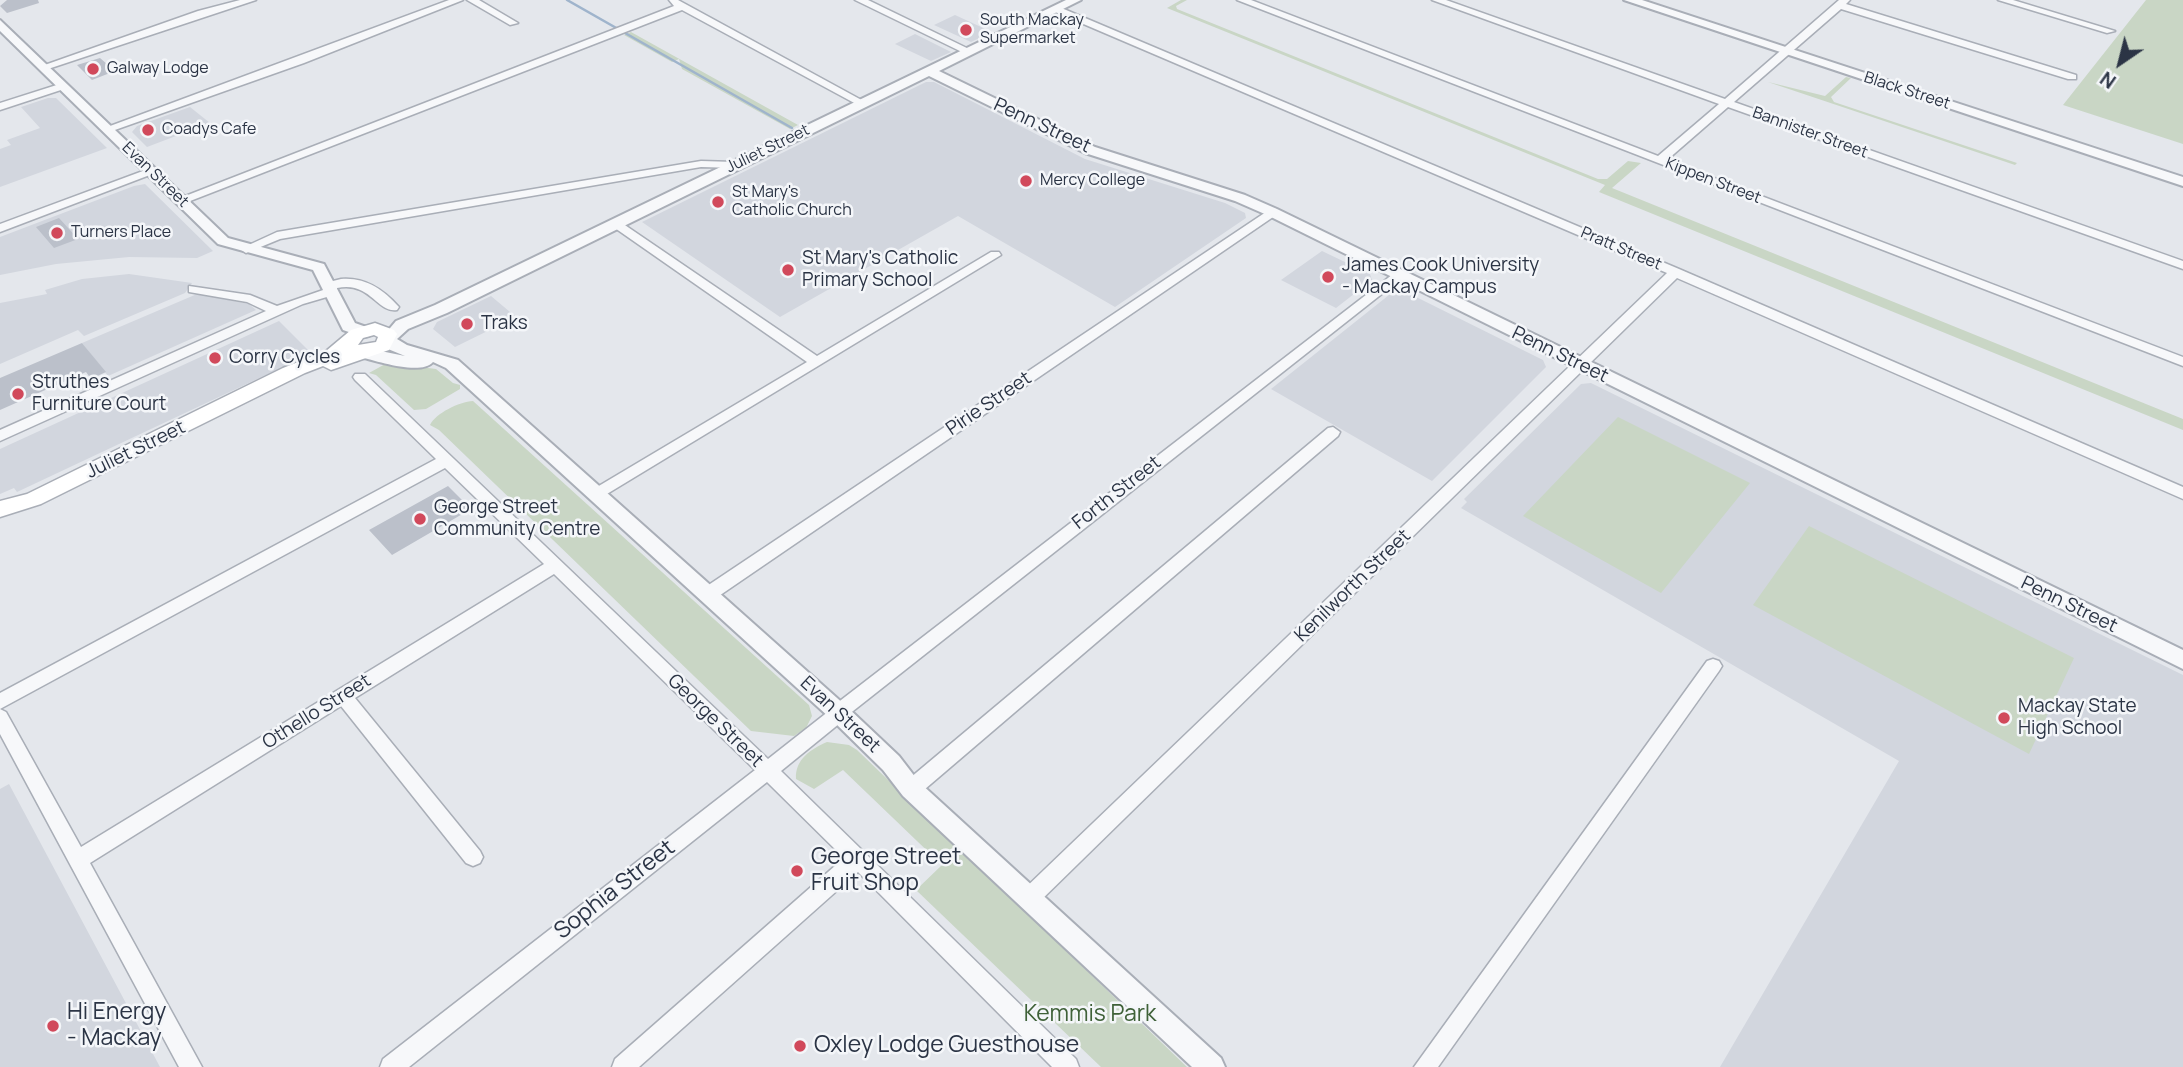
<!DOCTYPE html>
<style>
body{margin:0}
#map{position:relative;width:2183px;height:1067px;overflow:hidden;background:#e4e7ec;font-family:Manrope,sans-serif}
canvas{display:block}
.north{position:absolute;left:2085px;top:28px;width:70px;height:70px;-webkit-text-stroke:5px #f4f6f9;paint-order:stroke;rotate:215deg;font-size:19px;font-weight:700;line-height:28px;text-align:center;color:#2b3445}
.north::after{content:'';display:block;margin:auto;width:24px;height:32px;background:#2b3445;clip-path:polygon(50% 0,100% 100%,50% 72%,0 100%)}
</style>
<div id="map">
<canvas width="2183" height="1067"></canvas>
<div class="north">N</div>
</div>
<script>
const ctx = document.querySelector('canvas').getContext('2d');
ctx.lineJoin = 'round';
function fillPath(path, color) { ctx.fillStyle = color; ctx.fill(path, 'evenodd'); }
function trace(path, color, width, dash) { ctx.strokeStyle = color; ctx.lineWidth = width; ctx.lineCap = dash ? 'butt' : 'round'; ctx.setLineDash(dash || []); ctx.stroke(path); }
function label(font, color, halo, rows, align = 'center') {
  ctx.font = font + ' Manrope,sans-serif'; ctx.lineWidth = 5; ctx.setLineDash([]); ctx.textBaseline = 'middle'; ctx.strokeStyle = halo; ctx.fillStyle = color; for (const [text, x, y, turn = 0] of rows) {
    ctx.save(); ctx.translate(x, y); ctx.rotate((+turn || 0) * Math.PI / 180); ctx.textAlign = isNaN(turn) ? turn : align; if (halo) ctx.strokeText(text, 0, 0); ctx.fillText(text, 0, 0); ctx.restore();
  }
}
const built = new Path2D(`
 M955 15 992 32 971 42 934 25Z
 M915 34 951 52 931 61 895 44Z
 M926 82H934L1085 159 1225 203 1245 213 1246 218 1115 307 958 216 780 317 642 222Z
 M48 98H56L107 148 0 187V149L11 145 7 140 40 128 21 107Z
 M190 107 210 123 147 147 132 132 137 126Z
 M145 184 213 251 197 258 129 257 56 264 0 275V237L134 186Z
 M1322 251 1370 274 1372 280 1336 308 1281 280Z
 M129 274 192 283 185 293 84 336 78 330 0 364V303L47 294 45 290 82 279Z
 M1394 291H1404L1543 360 1546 367 1432 481 1271 389Z
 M197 294 249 304 256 310 108 376 82 343Z
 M491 296 516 317 455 347 433 329 437 322Z
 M279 321 308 350 304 357 17 492 14 488 0 494V449Z
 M1591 383 2183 675V1067H1720L1899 761 1461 508 1467 502 1464 499 1581 384Z
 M9 784 160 1067H161H0V789Z`);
const green = new Path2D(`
 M1181 0H1187L1176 6 1177 9 1598 179H1607L1628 161 1641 163 1612 188 2183 419V430L1599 192 1605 185 1167 8Z
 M2146 0H2183V144L2063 105Z
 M631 32 798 125 790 129 682 69 679 59 672 62 624 35Z
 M1846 77 1851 78 1831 97 1834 102 2017 163 2015 165 1768 82 1825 96Z
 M387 363 436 369 453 383 460 385V389L426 409 414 410 376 375 369 373Z
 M473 401 809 705 812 716 806 728 794 736 751 731 439 430 430 425C436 413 459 402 473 401Z
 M1618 417 1750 483 1661 593 1523 516Z
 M1809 526 2074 658 2029 754 1753 605Z
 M827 742 849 745 857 750 1187 1067H1101L916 890 942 865 843 770 814 789 796 779C795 759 811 749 827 742Z`);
const stream = new Path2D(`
 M567 0 792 128`);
const building = new Path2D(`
 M7 0H38L39 3 7 13 0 6Z
 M100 58 115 71 92 80 77 65Z
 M59 218 78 239 54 248 36 227Z
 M82 343 106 372 91 379 86 372 0 410V378Z
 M448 486 471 509 392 555 369 530Z`);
const minor = new Path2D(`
 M240 0H256L48 69 39 67 198 11Z
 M449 0H463L304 63 112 131 102 129Z
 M467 0H479L518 23 510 25Z
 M669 0H678L867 103 858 105 682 10 185 203 181 204 175 200 674 6Z
 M855 0H868L973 51 964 53Z
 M1237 0H1251L1658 156 1719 104 1432 0H1446L1725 99 1839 0H1850L1846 4 2076 75V79H2068L1841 9 1734 102 2183 261V269L1728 107 1667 160 2183 357V366Z
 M1998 0H2013L2115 31 2107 33Z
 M1053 7H1059L1679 269 2183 487V499L1677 278 1035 906 1028 908 1021 906 1018 899 1021 892 1667 273 1053 11Z
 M63 83 68 86 67 88 0 110V103Z
 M701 161 735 162 741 165 735 168 701 167 280 239 246 253 240 249 277 232Z
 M151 168 155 169V173L0 232V224Z
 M1272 208 1276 209V215L713 600H701L699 595 701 590Z
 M616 219 817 356 991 252H999L1001 255 597 500 592 498 589 494 592 490 807 362 612 226 610 223Z
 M1397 271 1403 275 1402 278 848 715 845 719 781 771 1076 1059 1079 1067H1052L858 872 639 1067H612L615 1059 844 858 767 782 409 1067H380L383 1059 755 770 554 574 355 698 480 851 483 857 480 863 473 866 466 863 341 706 90 863 202 1067H179L0 734V709L6 712 81 847 544 564 445 468 0 709V693L436 459 355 380 353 377 355 374H365L768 759 829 711 832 707Z
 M341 279C365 277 383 289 399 307L397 310C376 313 371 281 337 288V294L303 304 0 441V430L266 311 247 302 189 292V286L250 295 277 306 326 289 325 283Z
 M1333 427 1340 432 1338 436 918 795 911 797 904 795 902 789 904 783 1328 428Z
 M1713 659 1719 661 1722 666 1719 671 1438 1067H1414L1707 661Z`);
const tertiary = new Path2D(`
 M1066 0H1081L939 71 1095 147 1245 195 1277 209 2183 650V669L1267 215 1235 201 1085 153 929 76 447 313 408 329 397 339 407 345 458 360 846 706 899 756 919 782 1221 1058 1225 1067H1192L903 796 883 770 830 718 446 368 433 362C421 376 377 361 360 357L358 353 366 348 405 356 388 349 380 340 396 321 435 305Z
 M1624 0H1642L2183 177V186Z
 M0 20 228 238 324 264 355 323 369 328V336L363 337 343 330 313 270 218 244 0 31Z`);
const secondary = new Path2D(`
 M375 323 394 330 397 334 389 350 337 368 331 370 323 366 305 373 41 504 0 517V501L27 494 283 368 326 351 351 330ZM374 335 378 337 376 342 358 345 363 338Z`);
const markers = [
 [966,30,7,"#d1495b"],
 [93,69,7,"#d1495b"],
 [148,130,7,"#d1495b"],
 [1026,181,7,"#d1495b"],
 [718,202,7,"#d1495b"],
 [57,233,7,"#d1495b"],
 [788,270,7,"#d1495b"],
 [1328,277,7,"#d1495b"],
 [467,324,7,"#d1495b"],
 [215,358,7,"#d1495b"],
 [18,394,7,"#d1495b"],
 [420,519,7,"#d1495b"],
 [2004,718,7,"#d1495b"],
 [797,871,7,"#d1495b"],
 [53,1026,7,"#d1495b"],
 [800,1046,7,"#d1495b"]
];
const farPoinames = [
 ["South Mackay",980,21],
 ["Supermarket",980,39],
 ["Galway Lodge",107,69],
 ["Coadys Cafe",162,130],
 ["Mercy College",1040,181],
 ["St Mary's",732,193],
 ["Catholic Church",732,211],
 ["Turners Place",71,233]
];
const farStreetnames = [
 ["Black Street",1907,91,18],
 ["Bannister Street",1810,133,20],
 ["Juliet Street",768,149,-26],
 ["Evan Street",155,175,44],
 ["Kippen Street",1713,181,21],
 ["Pratt Street",1621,249,23]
];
const streetNames = [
 ["Penn Street",1042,126,25],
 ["Penn Street",1560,355,26],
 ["Pirie Street",989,404,-34],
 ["Juliet Street",136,450,-26],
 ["Forth Street",1117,493,-38],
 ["Kenilworth Street",1353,586,-44],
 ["Penn Street",2069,605,26],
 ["Othello Street",317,712,-32],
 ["Evan Street",840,715,43],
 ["George Street",715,721,44]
];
const poiNames = [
 ["St Mary's Catholic",802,259],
 ["Primary School",802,281],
 ["James Cook University",1342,266],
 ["- Mackay Campus",1342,288],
 ["Traks",481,324],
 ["Corry Cycles",229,358],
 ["Struthes",32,383],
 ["Furniture Court",32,405],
 ["George Street",434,508],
 ["Community Centre",434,530],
 ["Mackay State",2018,707],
 ["High School",2018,729]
];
const nearPoinames = [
 ["George Street",811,858],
 ["Fruit Shop",811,884],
 ["Hi Energy",67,1013],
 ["- Mackay",67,1039],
 ["Oxley Lodge Guesthouse",814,1046]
];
const nearStreetnames = [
 ["Sophia Street",615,890,-38]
];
const nearParknames = [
 ["Kemmis Park",1090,1015]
];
fillPath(built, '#d2d6de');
fillPath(green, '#c9d6c5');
trace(stream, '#9fb4cc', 2.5);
fillPath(building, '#bbc0ca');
trace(minor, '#a9aeb7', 3);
trace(tertiary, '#a9aeb7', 4);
trace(secondary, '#a9aeb7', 3);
fillPath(minor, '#f7f8fa');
fillPath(tertiary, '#f7f8fa');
fillPath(secondary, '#fff');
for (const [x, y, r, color] of markers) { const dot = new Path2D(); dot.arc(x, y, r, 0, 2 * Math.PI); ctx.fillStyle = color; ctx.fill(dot); trace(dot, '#f4f6f9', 2.5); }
label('16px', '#2b3445', '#f4f6f9', farPoinames, 'left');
label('16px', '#2b3445', '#f4f6f9', farStreetnames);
label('19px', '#2b3445', '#f4f6f9', streetNames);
label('19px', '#2b3445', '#f4f6f9', poiNames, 'left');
label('23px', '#2b3445', '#f4f6f9', nearPoinames, 'left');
label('23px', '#2b3445', '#f4f6f9', nearStreetnames);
label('23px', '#3f6138', '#f4f6f9', nearParknames);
</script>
